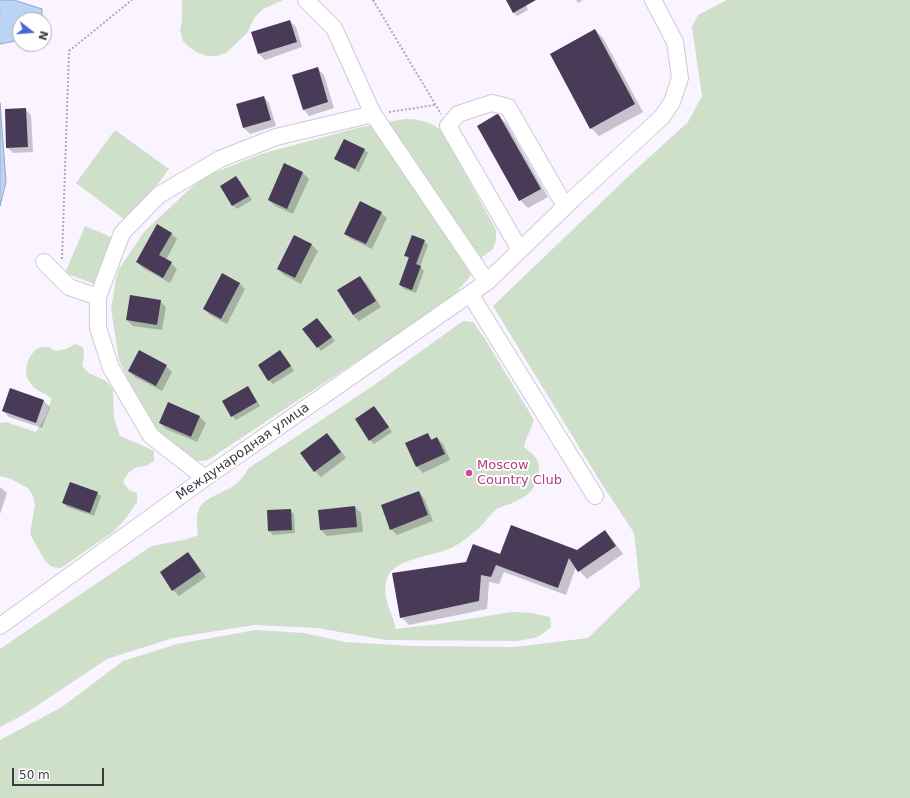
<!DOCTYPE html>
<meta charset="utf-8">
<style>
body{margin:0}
#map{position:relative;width:910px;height:798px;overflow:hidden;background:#f9f4ff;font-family:"DejaVu Sans",sans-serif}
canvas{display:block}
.north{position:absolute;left:12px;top:12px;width:40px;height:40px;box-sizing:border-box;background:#fff;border:1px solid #b1b0b3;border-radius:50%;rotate:107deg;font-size:11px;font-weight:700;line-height:16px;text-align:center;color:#3d3a40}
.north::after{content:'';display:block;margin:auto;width:14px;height:18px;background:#4865d9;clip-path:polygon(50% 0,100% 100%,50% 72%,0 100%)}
.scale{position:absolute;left:12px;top:768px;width:92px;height:18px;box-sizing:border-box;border:2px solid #3d3a40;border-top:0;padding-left:5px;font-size:12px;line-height:14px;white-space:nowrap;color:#3d3a40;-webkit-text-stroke:3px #fff;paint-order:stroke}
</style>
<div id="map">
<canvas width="910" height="798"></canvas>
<div class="north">N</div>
<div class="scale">50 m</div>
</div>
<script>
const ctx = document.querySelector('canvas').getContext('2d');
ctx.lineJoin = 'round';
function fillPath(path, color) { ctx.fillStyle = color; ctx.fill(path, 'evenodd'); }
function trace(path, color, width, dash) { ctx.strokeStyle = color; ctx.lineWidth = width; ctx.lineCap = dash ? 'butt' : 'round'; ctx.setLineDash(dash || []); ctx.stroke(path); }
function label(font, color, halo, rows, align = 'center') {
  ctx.font = font + ' "DejaVu Sans",sans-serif'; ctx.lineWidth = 4; ctx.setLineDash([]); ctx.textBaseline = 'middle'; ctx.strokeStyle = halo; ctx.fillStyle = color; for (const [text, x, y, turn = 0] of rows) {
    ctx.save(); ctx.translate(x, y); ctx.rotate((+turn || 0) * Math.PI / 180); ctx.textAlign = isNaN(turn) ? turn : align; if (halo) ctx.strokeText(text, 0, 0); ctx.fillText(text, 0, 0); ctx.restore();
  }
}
const green = new Path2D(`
 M182 0H283L263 9 255 17 247 33 226 53 217 56H207L198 53 189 47 183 41 180 30 182 20Z
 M727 0H910V798H0V740L62 707 123 661 177 644 256 630 304 633 345 642 412 646 514 647 588 638 640 587 634 533 598 478 493 306 633 172 688 122 702 96 692 27 698 15Z
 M405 119C420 119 430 122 442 131L496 230V240L493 249 477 261 469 278 449 300 208 460 199 461 189 458 181 453 151 425 132 389 119 360 111 309 116 279 119 269 144 232 194 185 211 174 261 154 357 128Z
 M115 130 169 169 129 223 76 183Z
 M85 226 113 238 94 284 65 273Z
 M463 321 473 322 485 339 534 420C531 429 526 437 524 447 529 451 536 456 538 462 541 469 536 486 531 491 527 495 521 499 516 501 510 505 503 505 497 509 491 513 487 520 482 525 474 533 461 543 451 548 434 556 397 558 388 576 380 594 392 612 396 629L438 624 512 612 532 613 550 617 551 627C538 639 534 638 517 641L386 640 317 628 254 625 173 638 107 659 23 715 0 727V649L150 547C166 542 182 542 198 535 197 526 195 515 200 507 206 497 225 492 235 485 241 480 245 474 249 468L374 385Z
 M75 344 83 347 84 357 82 366 89 373 106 381 113 389 114 418 120 436 137 443 154 451V461L146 466 137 467 128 473 123 482 129 490 137 493V502L126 518 113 532 61 568 52 567 45 561 30 534 35 505 33 496 28 488 11 479 0 476V423L6 422 36 432 46 416 52 398C43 393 34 390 29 381 28 379 26 375 26 373 26 361 34 344 47 347 50 347 53 350 56 351L66 349Z`);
const water = new Path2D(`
 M0 0H14L42 9V20H20V40L0 44Z
 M0 103 6 182 0 206Z`);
const shadow = new Path2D(`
 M507 0H523L528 10 517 16 513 12Z
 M576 0H583L578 3Z
 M290 21 296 27 302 47 265 60 259 54 252 33Z
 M595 30 603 38 643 112 599 136 591 128Z
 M318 69 324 75 334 108 309 116 304 110Z
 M264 97 269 103 276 126 250 134 244 128 238 105Z
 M25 109 31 115 33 152 13 153 7 147Z
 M498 115 507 124 548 197 528 208 520 200Z
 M364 149 368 153 359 172 339 162 335 159Z
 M284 165 303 173 309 179 293 214 275 206 269 200Z
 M236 177 240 181 252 200 237 209 233 205 221 187Z
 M381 213 387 218 372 249 351 239 345 234Z
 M171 233 177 239 166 260 171 263 177 269 170 283 143 268 137 262Z
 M294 236 312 245 318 251 301 284 284 275 278 269Z
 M424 241 428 245 420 267 424 271 416 293 404 289 400 285 409 259 405 256Z
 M360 277 366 283 381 307 359 321 353 315 338 290Z
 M239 283 245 289 227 324 210 315 204 309Z
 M160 301 166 307 162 330 133 326 127 320Z
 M317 319 335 341 321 351 304 329Z
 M284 355 294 371 273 384 269 381 259 366Z
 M166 366 172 372 162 391 135 377 129 371Z
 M248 387 251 391 260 406 236 420 232 416Z
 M11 389 44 401 50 407 42 428 9 417 3 411Z
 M168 404 200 417 206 423 197 442 166 429 160 423Z
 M374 407 378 411 392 432 374 444 370 440Z
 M427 434 433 440 437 438 443 444 450 460 423 473 417 467 406 443Z
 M327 435 333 440 346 458 321 477 315 471Z
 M0 487 7 493 0 514Z
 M419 492 424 498 433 521 397 535 391 529Z
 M97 493 101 496 94 516 67 507 63 503Z
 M355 507 361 513 363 532 327 536 321 530 319 511Z
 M290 510 294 514 295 533 273 535 269 531Z
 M605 531 612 539 623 554 587 579 576 567 566 595 504 572 499 584 489 582 487 609 409 625 401 617 466 563 500 556 577 551Z
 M188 554 194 560 206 577 179 596 173 590Z`);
const building = new Path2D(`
 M506 0H536L513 13Z
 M290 20 297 42 258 54 251 32Z
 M595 29 635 104 590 129 550 54Z
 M318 67 328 102 303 110 292 75Z
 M264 96 271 120 243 128 236 104Z
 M26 108 28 147 6 148 5 109Z
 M497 114 499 115 541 189 519 201 477 126Z
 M344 139 365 149 355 169 334 159Z
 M284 163 303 172 287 209 268 200Z
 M236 176 249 196 232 206 220 186Z
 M360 201 382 212 366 244 344 234Z
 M157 224 172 233 159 255 172 262 163 278 136 262Z
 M294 235 312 244 295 278 277 269Z
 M412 235 425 240 416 264 421 266 412 290 399 285 409 257 404 256Z
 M222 273 240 283 221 319 203 309Z
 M360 276 376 301 353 315 337 290Z
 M130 295 161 300 157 325 126 320Z
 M317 318 332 337 317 348 302 329Z
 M139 350 167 365 156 386 128 371Z
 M280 350 291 366 268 381 258 365Z
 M248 386 257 402 231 417 222 401Z
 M10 388 44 400 36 423 2 411Z
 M168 402 200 416 191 437 159 423Z
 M374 406 389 427 369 441 355 419Z
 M327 433 341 452 314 472 300 453Z
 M428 433 431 440 437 437 445 454 416 467 405 443Z
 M70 482 98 492 90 513 62 503Z
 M419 491 428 515 390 530 381 505Z
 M355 506 357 527 320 530 318 510Z
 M291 509 292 530 268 531 267 510Z
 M511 525 577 550 605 530 616 546 578 572 569 558 558 588 496 565 491 577 481 575 479 601 400 618 392 573 466 562 473 544 500 554Z
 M188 552 201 571 172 591 160 572Z`);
const path = new Path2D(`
 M373 0 441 114
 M389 112 435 105
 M62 259 69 51 132 0`);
const minor = new Path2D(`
 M306 0 334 28 373 114 487 282
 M520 250 448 126 458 114 492 103 508 107 565 206
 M44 262 69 287 98 297
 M470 294 595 496
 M205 478 151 436 111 368 98 328V297L122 233 159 195 220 159 276 137 373 114
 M0 626 205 478 487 282 574 198 662 117 672 102 680 78 675 42 653 0`);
const markers = [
 [469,473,4,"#d1479c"]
];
const streetNames = [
 ["Международная улица",243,452,-35]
];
const hotelNames = [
 ["Moscow",477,466],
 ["Country Club",477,481]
];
fillPath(green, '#cedfca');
fillPath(water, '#bbd4f6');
trace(water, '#95a6bf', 1);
fillPath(shadow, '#0003');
fillPath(building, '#493a58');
trace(minor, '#d0c9d6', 18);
trace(path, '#afabb4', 2, [2, 2]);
trace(minor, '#fff', 16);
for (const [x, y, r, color] of markers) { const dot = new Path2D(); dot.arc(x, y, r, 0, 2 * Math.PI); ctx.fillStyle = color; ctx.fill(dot); trace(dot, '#fff', 1.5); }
label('13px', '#3d3a40', '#fff', streetNames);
label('13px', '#b23c85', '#fff', hotelNames, 'left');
</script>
